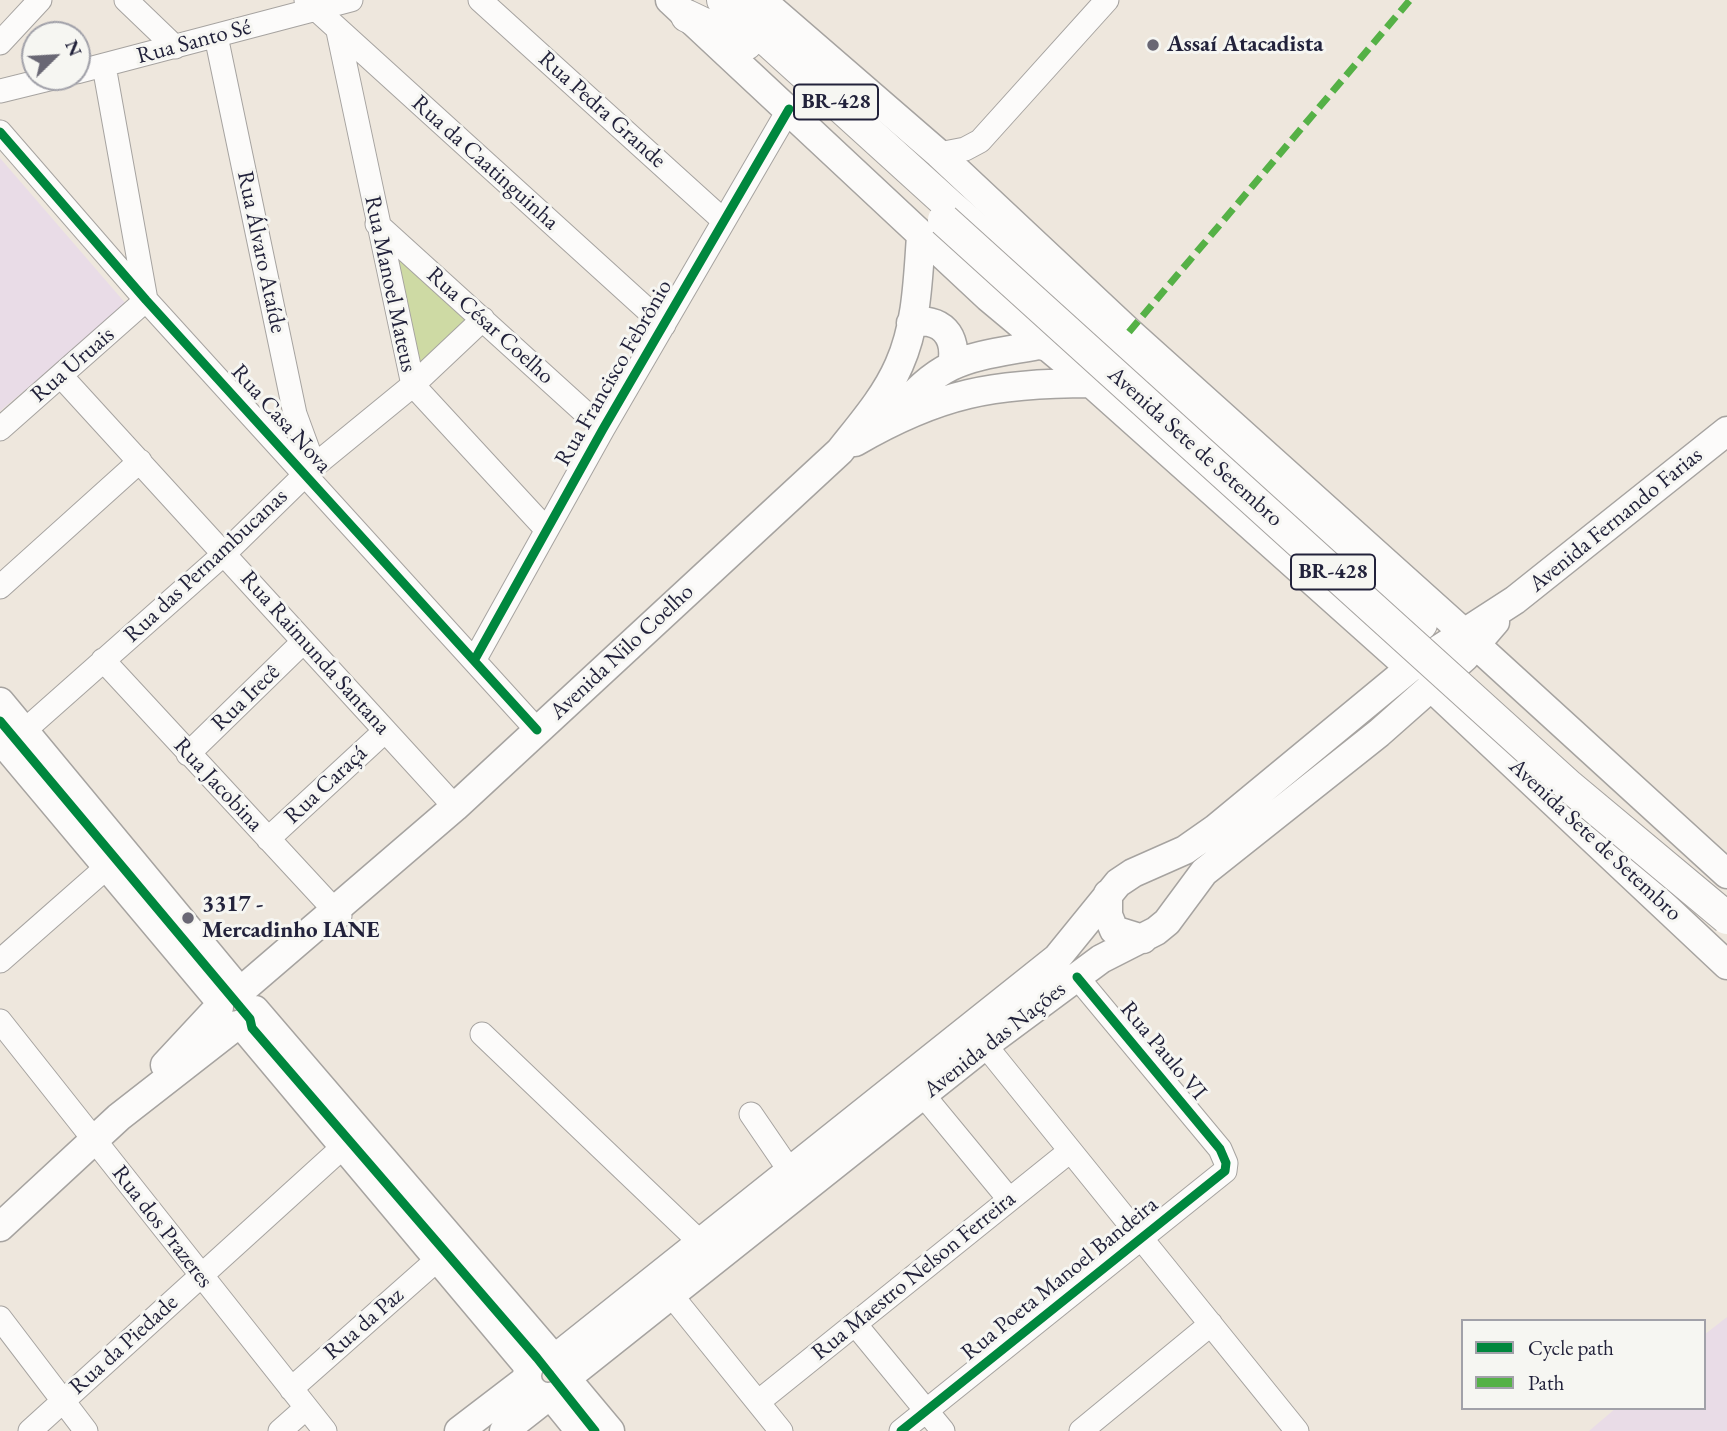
<!DOCTYPE html>
<meta charset="utf-8">
<style>
body{margin:0}
#map{position:relative;width:1727px;height:1431px;overflow:hidden;background:#eee7dd;font-family:"EB Garamond",serif}
canvas{display:block}
.legend{position:absolute;left:1461px;top:1319px;width:245px;height:91px;box-sizing:border-box;background:#f6f6f2;border:2px solid #a1a1a9;margin:0;padding:9px 12px;list-style:none;font-size:21px;color:#22223b}
.legend li{display:flex;align-items:center;gap:14px;height:35px}
.legend b{width:35px;border:2px solid #a1a1a9}
.north{position:absolute;left:21px;top:21px;width:70px;height:70px;box-sizing:border-box;background:#f6f6f2;border:2px solid #a1a1a9;border-radius:50%;rotate:66deg;font-size:19px;font-weight:700;line-height:28px;text-align:center;color:#22223b}
.north::after{content:'';display:block;margin:auto;width:24px;height:32px;background:#696774;clip-path:polygon(50% 0,100% 100%,50% 72%,0 100%)}
</style>
<div id="map">
<canvas width="1727" height="1431"></canvas>
<ul class="legend">
<li><b style="height:9px;background:#00873e"></b>Cycle path</li>
<li><b style="height:9px;background:#55b146"></b>Path</li>
</ul>
<div class="north">N</div>
</div>
<script>
const ctx = document.querySelector('canvas').getContext('2d');
ctx.lineJoin = 'round';
function fillPath(path, color) { ctx.fillStyle = color; ctx.fill(path, 'evenodd'); }
function trace(path, color, width, dash) { ctx.strokeStyle = color; ctx.lineWidth = width; ctx.lineCap = dash ? 'butt' : 'round'; ctx.setLineDash(dash || []); ctx.stroke(path); }
function label(font, color, halo, rows, align = 'center') {
  ctx.font = font + ' "EB Garamond",serif'; ctx.lineWidth = 6; ctx.setLineDash([]); ctx.textBaseline = 'middle'; ctx.strokeStyle = halo; ctx.fillStyle = color; for (const [text, x, y, turn = 0] of rows) {
    ctx.save(); ctx.translate(x, y); ctx.rotate((+turn || 0) * Math.PI / 180); ctx.textAlign = isNaN(turn) ? turn : align; if (halo) ctx.strokeText(text, 0, 0); ctx.fillText(text, 0, 0); ctx.restore();
  }
}
const built = new Path2D(`
 M0 158 127 305 0 411Z
 M1727 1317V1431H1589L1616 1408H1704V1335Z`);
const green = new Path2D(`
 M382 235 471 320 414 380Z`);
const minor = new Path2D(`
 M126 0 175 47
 M306 0 664 325
 M480 0 724 221
 M338 31 413 385 546 529
 M216 36 295 414 314 466
 M0 43 40 0
 M77 72 351 0
 M0 91 57 77
 M0 132 146 300 537 730
 M939 154 965 149 980 141 1107 0
 M377 224 603 429
 M61 376 455 807
 M0 429 146 300 104 66
 M0 587 140 461
 M475 659 603 429 789 109
 M103 660 340 916
 M24 731 225 553 314 466 413 385 483 319
 M188 754 303 642
 M268 839 385 731
 M0 961 107 867
 M0 1021 325 1431
 M482 1034 701 1243 713 1250
 M985 1045 1297 1431
 M924 1096 1009 1199
 M751 1114 790 1171 802 1180
 M672 1296 781 1431
 M0 1318 86 1431
 M855 1324 943 1431
 M291 1389 438 1259
 M758 1402 1070 1151
 M30 1431 343 1147
 M280 1431 306 1408
 M901 1431 1225 1171 1226 1163 1220 1149 1077 977
 M1081 1431 1211 1324`);
const major = new Path2D(`
 M670 0 988 297 1091 383 1410 668
 M761 0 939 154 1129 332 1463 632
 M911 323C941 316 958 336 952 365
 M894 417C942 355 971 358 1044 344
 M855 442C939 393 994 383 1091 383
 M1476 645 1727 874
 M1431 687 1727 965
 M0 702 237 988
 M0 739 220 1001
 M1108 894V915L1114 930 1143 939
 M243 989 455 807 840 451C862 423 885 397 899 365 917 325 918 278 921 236
 M255 1010 551 1355
 M241 1024 529 1367
 M165 1065 219 1007
 M0 1227 119 1117 237 1025
 M527 1376a21 21 0 1 1 42 0a21 21 0 1 1-42 0Z
 M558 1356 1057 958 1118 883 1133 873 1185 850 1215 829 1410 668 1515 600 1727 431
 M570 1375 985 1045 1101 959 1156 931 1167 922 1204 872 1379 733 1465 657 1495 622
 M569 1382 610 1431
 M553 1398 580 1431
 M459 1431 527 1379
 M504 1431 546 1398`);
const highway = new Path2D(`
 M723 0 949 205 1275 488 1421 624
 M687 16 746 44
 M1044 344 1077 341`);
const highwayBridge = new Path2D(`
 M944 220 1569 786 1727 918`);
const quiet = new Path2D(`
 M1129 332 1410 0`);
const cycleway = new Path2D(`
 M0 132 146 300 537 730
 M475 659 603 429 789 109
 M0 721 250 1019 252 1028 537 1358 595 1431
 M901 1431 1225 1171 1226 1163 1220 1149 1077 977`);
const markers = [
 [1153,45,7,"#696774"],
 [188,918,7,"#696774"]
];
const shields = [
 [836,102,84],
 [1333,572,84]
];
const shieldNames = [
 ["BR-428",836,102],
 ["BR-428",1333,572]
];
const streetNames = [
 ["Rua Santo Sé",194,42,-15],
 ["Rua Pedra Grande",602,110,42],
 ["Rua da Caatinguinha",485,163,42],
 ["Rua Álvaro Ataíde",261,252,78],
 ["Rua Manoel Mateus",390,284,78],
 ["Rua César Coelho",490,326,42],
 ["Rua Uruais",73,365,-41],
 ["Rua Francisco Febrônio",614,373,-60],
 ["Rua Casa Nova",281,419,48],
 ["Avenida Sete de Setembro",1195,447,42],
 ["Avenida Fernando Farias",1616,520,-39],
 ["Rua das Pernambucanas",206,566,-43],
 ["Avenida Nilo Coelho",622,652,-43],
 ["Rua Raimunda Santana",315,653,48],
 ["Rua Irecê",246,698,-44],
 ["Rua Jacobina",218,785,47],
 ["Rua Caraçá",326,785,-43],
 ["Avenida Sete de Setembro",1595,840,43],
 ["Avenida das Nações",995,1040,-38],
 ["Rua Paulo VI",1163,1051,50],
 ["Rua dos Prazeres",162,1227,52],
 ["Rua Maestro Nelson Ferreira",914,1276,-39],
 ["Rua Poeta Manoel Bandeira",1060,1279,-39],
 ["Rua da Paz",364,1324,-41],
 ["Rua da Piedade",124,1345,-42]
];
const poiNames = [
 ["Assaí Atacadista",1167,45],
 ["3317 -",202,905],
 ["Mercadinho IANE",202,931]
];
fillPath(built, '#e9dce7');
fillPath(green, '#cedaa4');
trace(minor, '#a6a3a0', 25);
trace(major, '#a6a3a0', 31);
trace(highway, '#a6a3a0', 34);
trace(minor, '#fcfbfa', 23);
trace(major, '#fcfbfa', 28);
trace(highway, '#fcfbfa', 32);
trace(highwayBridge, '#a6a3a0', 34, []);
trace(highwayBridge, '#fcfbfa', 32);
trace(quiet, '#55b146', 7, [14, 7]);
trace(cycleway, '#00873e', 9);
for (const [x, y, r, color] of markers) { const dot = new Path2D(); dot.arc(x, y, r, 0, 2 * Math.PI); ctx.fillStyle = color; ctx.fill(dot); trace(dot, '#f6f6f2', 2.5); }
for (const [x, y, w] of shields) { const box = new Path2D(); box.roundRect(x - w / 2, y - 17.5, w, 35, 5); ctx.fillStyle = '#f6f6f2'; ctx.fill(box); trace(box, '#22223b', 2); }
label('bold 21px', '#22223b', null, shieldNames);
label('23px', '#22223b', '#f6f6f2', streetNames);
label('bold 23px', '#22223b', '#f6f6f2', poiNames, 'left');
</script>
